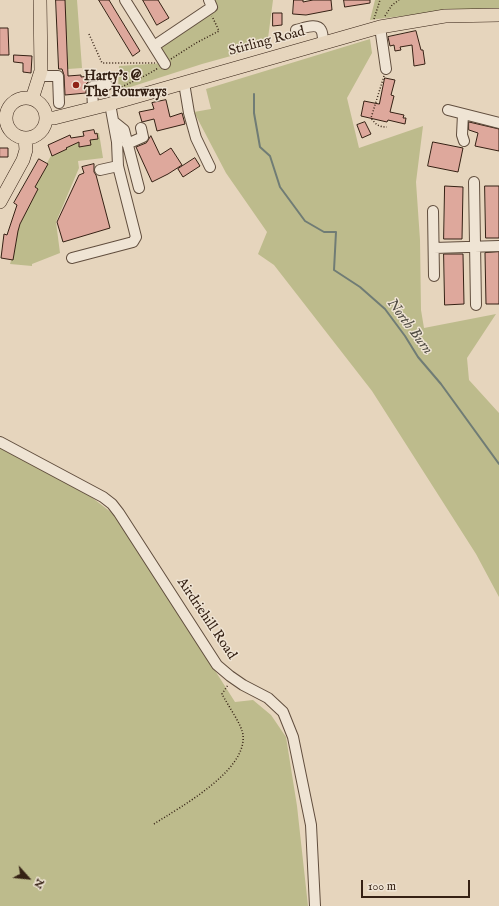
<!DOCTYPE html>
<style>
body{margin:0}
#map{position:relative;width:499px;height:906px;overflow:hidden;background:#e6d5bd;font-family:"IM FELL English",serif}
canvas{display:block}
.north{position:absolute;left:8px;top:858px;width:40px;height:40px;-webkit-text-stroke:3px #efe4d4;paint-order:stroke;rotate:117deg;font-size:11px;font-weight:700;line-height:16px;text-align:center;color:#352114}
.north::after{content:'';display:block;margin:auto;width:14px;height:18px;background:#352114;clip-path:polygon(50% 0,100% 100%,50% 72%,0 100%)}
.scale{position:absolute;left:361px;top:880px;width:109px;height:18px;box-sizing:border-box;border:2px solid #352114;border-top:0;padding-left:5px;font-size:12px;line-height:14px;white-space:nowrap;color:#352114;-webkit-text-stroke:3px #efe4d4;paint-order:stroke}
</style>
<div id="map">
<canvas width="499" height="906"></canvas>
<div class="north">N</div>
<div class="scale">100 m</div>
</div>
<script>
const ctx = document.querySelector('canvas').getContext('2d');
ctx.lineJoin = 'round';
function fillPath(path, color) { ctx.fillStyle = color; ctx.fill(path, 'evenodd'); }
function trace(path, color, width, dash) { ctx.strokeStyle = color; ctx.lineWidth = width; ctx.lineCap = dash ? 'butt' : 'round'; ctx.setLineDash(dash || []); ctx.stroke(path); }
function label(font, color, halo, rows, align = 'center') {
  ctx.font = font + ' "IM FELL English",serif'; ctx.lineWidth = 3; ctx.setLineDash([]); ctx.textBaseline = 'middle'; ctx.strokeStyle = halo; ctx.fillStyle = color; for (const [text, x, y, turn = 0] of rows) {
    ctx.save(); ctx.translate(x, y); ctx.rotate((+turn || 0) * Math.PI / 180); ctx.textAlign = isNaN(turn) ? turn : align; if (halo) ctx.strokeText(text, 0, 0); ctx.fillText(text, 0, 0); ctx.restore();
  }
}
const green = new Path2D(`
 M65 0H77L82 68 68 69 67 34H57V28Z
 M209 0H273L267 46 202 64 118 91 119 66 165 63 154 46 212 7Z
 M375 0H499V8L443 11 370 20Z
 M370 39 372 53 347 98 359 148 423 126 416 182 420 240 421 310 424 328 496 314 467 358 469 380 499 413V597L476 554 372 391 274 265 258 254 267 232 226 173 194 112 211 109 206 89Z
 M97 133H99L103 158 78 161 79 168 56 222 60 253 32 264V266L10 264 16 244 17 232 24 215 38 189 34 186 52 154 66 149 64 144 78 137 80 147 91 145 90 140 98 139Z
 M0 447 90 496 112 513 122 524 235 702 253 700 271 715 286 737 297 806 308 906H0Z`);
const stream = new Path2D(`
 M254 94V113L260 147 270 156 280 187 305 221 324 232H336L334 270 360 287 385 309 405 336 418 357 441 384 499 464`);
const building = new Path2D(`
 M56 0H65L68 76 81 75V77L89 76V81L86 84V93L65 95 64 75 62 69H59Z
 M99 0H109L140 51 133 56Z
 M143 0H158L169 18 157 25Z
 M294 0H303V2L313 0H331L332 10 306 15 293 14Z
 M344 0H370V3L345 7Z
 M273 13H282V25L273 26Z
 M0 28H8L9 55H0Z
 M416 31 421 50H423L425 64 414 66 412 45 400 47 401 50 395 51 394 45 390 46 388 37Z
 M14 55 32 56 31 73 23 72V63L14 62Z
 M385 78 395 80 391 95 394 96 390 112 404 115 403 118H406L405 124 388 120 387 122 361 116 364 101 379 104Z
 M166 100 170 117 182 113 185 124 157 131 154 119 142 122 139 112 154 109 152 103Z
 M365 122 371 134 362 138 357 125Z
 M469 122 499 129V151L475 146 478 133 469 130Z
 M94 130 95 134 97 133 98 139 90 140 91 145 79 147V142L66 148 67 149 52 156 48 145 70 135 71 138 84 136 83 132Z
 M151 136 160 155 171 148 182 165 168 174 152 182 136 147 146 143Z
 M433 142 463 148 458 172 428 166Z
 M0 148H8V157H0Z
 M195 158 200 166 183 177 178 169Z
 M39 159 48 164 35 187 38 189 20 224 18 231 13 260 1 258 4 234 7 235 17 205 14 203Z
 M94 164V172L96 175 110 228 63 242 57 222 79 175 84 173 82 167Z
 M445 186 463 187 462 239H444Z
 M485 186H499V238H486Z
 M499 252V304H486L485 253Z
 M444 254H463L464 304 445 305Z`);
const path = new Path2D(`
 M385 16 392 5 399 0
 M374 19 380 0
 M89 34 102 63H155
 M171 59 196 43 219 31 212 16
 M384 76 371 118C376 125 379 127 387 127
 M114 92C128 82 144 78 158 68
 M154 824C180 807 247 771 243 735 242 725 227 704 222 694L228 685`);
const minor = new Path2D(`
 M125 0 165 64
 M380 27 386 69
 M296 30C302 29 317 22 321 30 323 33 323 39 323 43
 M154 46 212 7 209 0
 M41 76H58L59 103
 M184 83 189 113 196 138 210 167
 M93 108 92 87 107 85
 M448 110 499 123
 M463 114 462 135 464 141
 M114 122 124 130 139 188
 M127 144 143 137 141 128
 M100 170 118 166
 M474 182 476 305
 M433 211 434 276
 M434 248 499 246
 M72 258 133 242 136 237 118 166 117 142 110 104
 M0 442 103 497 112 504 119 513 217 665 230 676 243 685 268 698 283 712 293 737 311 825 315 906`);
const major = new Path2D(`
 M6 118a20 20 0 1 1 40 0a20 20 0 1 1-40 0Z
 M32 99 41 71 40 0
 M46 118H54L110 104 380 27 445 16 499 15
 M0 202 23 160 26 150 25 138`);
const markers = [
 [76,85,4,"#8f2418"]
];
const streetNames = [
 ["Stirling Road",267,42,-15],
 ["Airdriehill Road",206,619,56]
];
const poiNames = [
 ["Harty's @",84,77],
 ["The Fourways",84,93]
];
const waterNames = [
 ["North Burn",409,327,53]
];
fillPath(green, '#bdbb8c');
trace(stream, '#707c75', 2);
fillPath(building, '#dea89c');
trace(building, '#352114', 1);
trace(minor, '#614e3e', 12);
trace(major, '#352114', 14);
trace(path, '#352114', 1.5, [1, 2]);
trace(minor, '#efe4d4', 10);
trace(major, '#e6d5bd', 13);
for (const [x, y, r, color] of markers) { const dot = new Path2D(); dot.arc(x, y, r, 0, 2 * Math.PI); ctx.fillStyle = color; ctx.fill(dot); trace(dot, '#efe4d4', 1.5); }
label('14px', '#352114', '#efe4d4', streetNames);
label('bold 14px', '#352114', '#efe4d4', poiNames, 'left');
label('italic 15px', '#524e45', '#efe4d4', waterNames);
</script>
